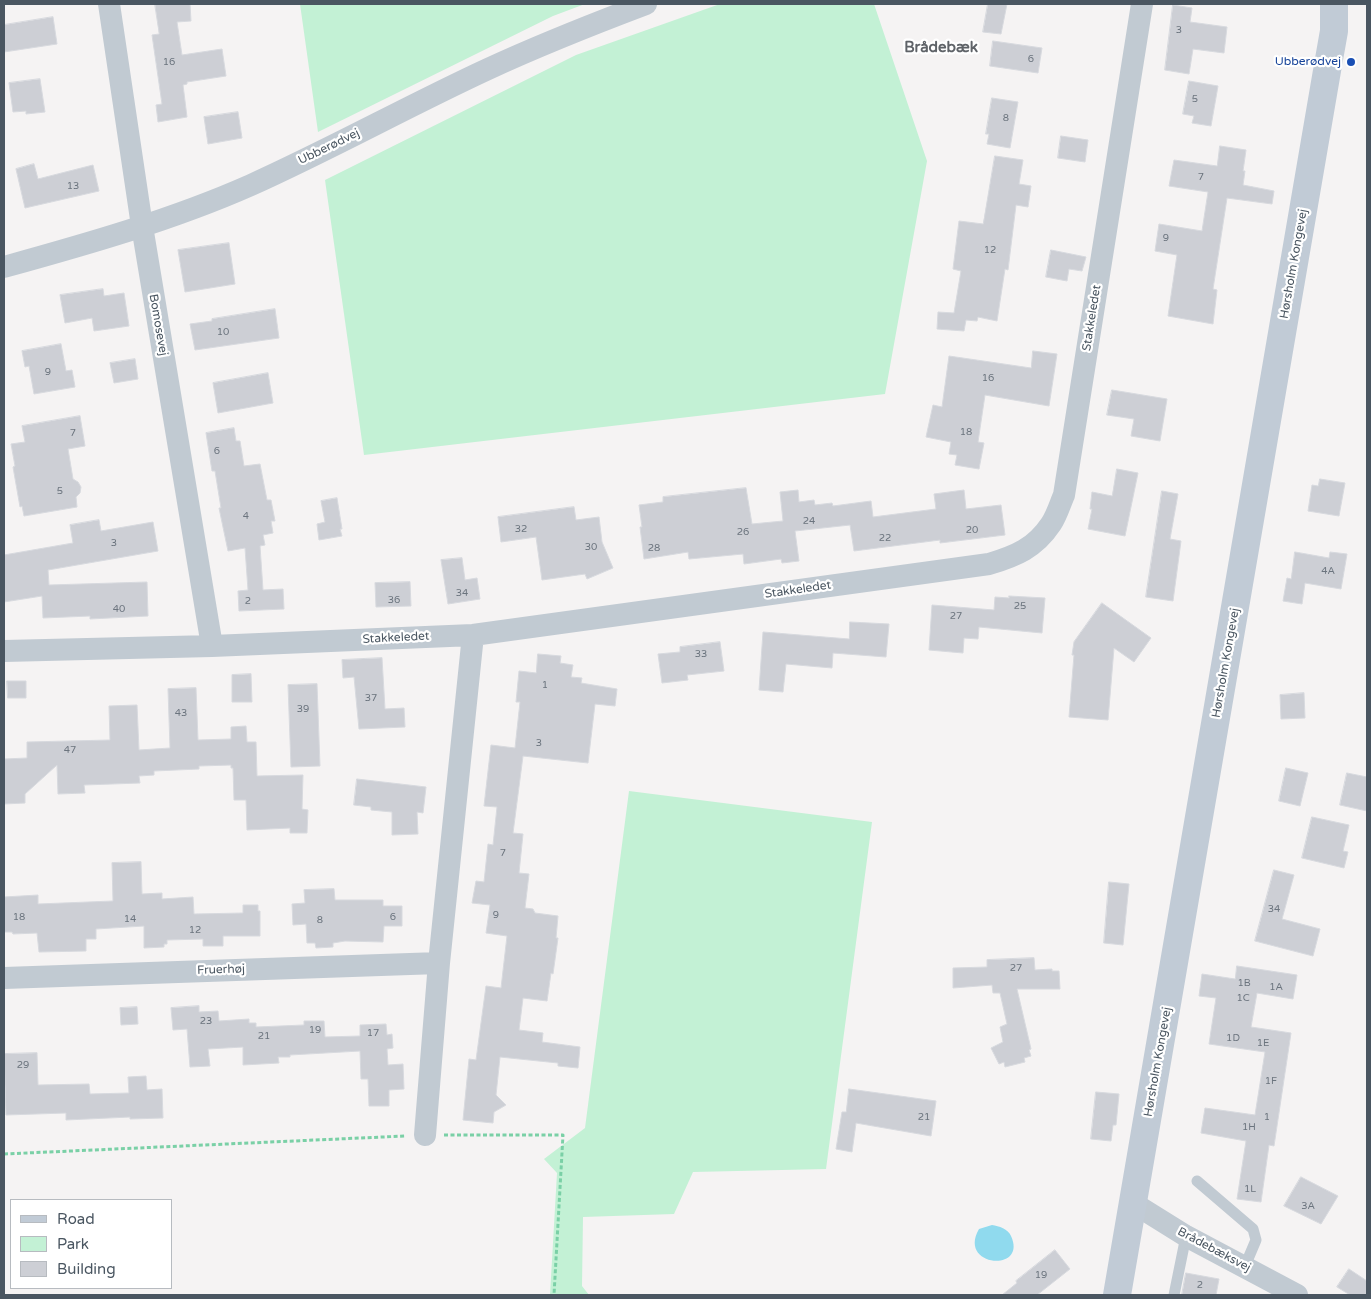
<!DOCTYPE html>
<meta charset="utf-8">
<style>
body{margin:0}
#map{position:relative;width:1371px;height:1299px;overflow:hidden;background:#f5f3f3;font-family:"Varela Round",sans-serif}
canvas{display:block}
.frame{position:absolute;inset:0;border:5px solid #4a5661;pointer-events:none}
.legend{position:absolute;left:10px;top:1199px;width:162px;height:90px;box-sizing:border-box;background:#fff;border:1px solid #b7bbc0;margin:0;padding:6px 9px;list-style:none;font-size:15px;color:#4a5661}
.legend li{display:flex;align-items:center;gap:10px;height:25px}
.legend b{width:25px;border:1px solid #b7bbc0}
</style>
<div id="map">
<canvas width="1371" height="1299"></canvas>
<div class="frame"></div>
<ul class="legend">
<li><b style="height:6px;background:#c1cbd6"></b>Road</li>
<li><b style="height:14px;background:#c3f1d5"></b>Park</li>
<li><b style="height:14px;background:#cdcfd5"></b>Building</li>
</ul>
</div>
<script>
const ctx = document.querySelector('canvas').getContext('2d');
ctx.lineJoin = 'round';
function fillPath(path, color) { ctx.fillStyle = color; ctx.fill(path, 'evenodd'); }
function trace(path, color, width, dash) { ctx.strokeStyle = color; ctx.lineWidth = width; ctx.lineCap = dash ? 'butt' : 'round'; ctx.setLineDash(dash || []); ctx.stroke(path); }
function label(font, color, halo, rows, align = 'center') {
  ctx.font = font + ' "Varela Round",sans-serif'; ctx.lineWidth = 4.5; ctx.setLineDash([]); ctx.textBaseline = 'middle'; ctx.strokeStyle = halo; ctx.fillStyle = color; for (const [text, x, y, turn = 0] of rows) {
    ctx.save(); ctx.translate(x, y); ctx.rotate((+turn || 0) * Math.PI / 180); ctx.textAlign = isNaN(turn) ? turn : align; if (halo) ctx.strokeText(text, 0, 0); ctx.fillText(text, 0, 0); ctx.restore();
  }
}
const green = new Path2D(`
 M300 4H585L553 16 318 132Z
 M720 4H874L927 161 885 394 364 455 325 180 576 55Z
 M629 791 872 822 826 1169 693 1172 674 1214 583 1217 582 1286 589 1295H550L557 1173 544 1159 585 1128Z`);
const water = new Path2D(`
 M992 1225C999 1226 1008 1229 1011 1236 1028 1273 957 1267 979 1229Z`);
const building = new Path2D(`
 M155 4H190L191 21 177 22 182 55 222 49 226 76 187 82V84L183 85 187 117 158 122 156 105 162 104 152 35 159 34Z
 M988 4H1007L1001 34 983 32Z
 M1173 5 1192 8 1190 22 1227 27 1224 53 1193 49 1189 74 1165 70Z
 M53 17 57 44 4 52V25Z
 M993 41 1042 48 1038 73 990 66Z
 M40 79 45 112 26 114V111L13 112 9 83Z
 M1189 81 1218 86 1211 126 1192 123 1194 116 1183 114Z
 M992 98 1018 102 1010 148 987 144 989 134H986Z
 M238 112 242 138 208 144 204 117Z
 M1061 136 1088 140 1085 162 1058 158Z
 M1220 146 1246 150 1243 171H1245L1243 185 1274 191 1272 204 1227 198 1213 289 1217 290 1213 324 1168 316 1177 255 1155 251 1159 224 1202 231 1208 192 1169 186 1174 160 1217 166Z
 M995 156 1023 160 1019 184 1031 186 1028 207 1016 205 1008 270 1005 269 997 321 978 317 977 321 966 320 964 331 937 329 938 312 954 313 961 271 953 269 959 221 983 224Z
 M34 164 38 179 93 165 99 191 25 208 16 169Z
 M229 243 235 284 185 292 178 250Z
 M1051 250 1086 257 1082 271 1069 269 1067 281 1046 277Z
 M103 289 104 296 124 293 129 326 94 331 92 318 65 323 60 295Z
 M275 309 279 338 195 350 190 324 212 321V319Z
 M61 344 66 371 72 370 75 387 34 394 29 366 25 367 22 351Z
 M1033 351 1057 354 1049 406 985 395 978 442 984 443 979 469 955 465 957 455 949 454 951 442 926 437 933 405 942 407 949 356 1031 368Z
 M135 359 138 379 114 383 110 363Z
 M268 373 273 403 218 413 213 383Z
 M1112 390 1167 399 1160 441 1131 436 1134 419 1107 415Z
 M80 416 85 446 68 449 73 479 78 482 81 487 80 493 76 497 77 507 24 516 22 506 20 507 13 467 15 466 11 444 25 442 22 426Z
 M234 428 236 441H240L244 466 260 464 267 500H271L275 521H271L273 533 263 535 265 545 260 546 263 590 283 589 284 609 239 611 238 591 248 590 245 548 228 551 219 508H221L215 471H212L206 433Z
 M1117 469 1138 473 1125 536 1088 529 1092 509H1090L1092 492 1112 496Z
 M1320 479 1345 483 1339 516 1308 511 1312 485 1318 486Z
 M746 488 752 524 783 521 780 492 798 490 799 502 814 500 815 505 832 503 833 506 871 501 873 517 936 509 934 494 964 490 966 509 1001 505 1005 535 940 543V540L854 551 850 525 795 531 799 561 782 563 781 559 744 564 743 554 689 559 688 552 644 559 640 527H642L639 505 663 502V497Z
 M1162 491 1178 494 1170 539 1181 541 1173 601 1146 597Z
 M337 498 342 529H340L342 536 319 540 317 524 325 522 321 501Z
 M574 507 576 520 599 517 602 542 613 568 587 579 585 574 542 580 536 537 501 542 498 517Z
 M99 520 101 531 153 522 158 551 48 570 49 585 147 582 148 616 90 619V616L43 618 42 596 4 602V555L73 543 70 525Z
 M1295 552 1329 558 1330 552 1347 554 1341 589 1305 583 1302 604 1283 601 1287 578 1291 579Z
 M462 558 465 580 477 578 480 599 448 604 441 560Z
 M410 582 411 606 376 607 375 583Z
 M1009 596 1045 598 1042 633 979 627 978 639 964 638 963 653 929 650 932 605 994 610 995 597 1009 598Z
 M1102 603 1151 638 1134 662 1114 648 1108 720 1069 717 1074 655H1072L1074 642Z
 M850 622 889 624 886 657 833 653 832 668 786 664 783 692 759 690 763 632 849 639Z
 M720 642 724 671 687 675 688 680 662 683 658 654 680 652V647Z
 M538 654 561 656 560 663 573 665 571 677 582 678 581 683 617 689 615 706 595 704 588 763 523 756 513 833 523 834 519 873 529 874 525 908 533 909 535 913 558 916 556 938H558L553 974 551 973 547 1001 523 998 519 1030 543 1033 542 1042 580 1047 578 1068 558 1066V1063L500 1057 496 1095 506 1105 494 1112 493 1123 463 1120 469 1059 476 1060 486 986 501 988 507 936 486 933 490 905 472 903 476 881 484 882 488 844 493 845 497 807 484 806 491 745 515 748 520 702H516L519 671 536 673Z
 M382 658 385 709 404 708 405 727 359 729 354 677 343 678 342 660Z
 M251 674 252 702H232V675Z
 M7 681H26V698H8Z
 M317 684 320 766 291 767 288 685Z
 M196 688 198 740 231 739V727L246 726 247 742H256L257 776 303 775 302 809 308 810 307 833H290V828L247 830 246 800H234L233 768H231V765L199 766V769L154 771V775L139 776 140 783 84 785 85 793 58 794 57 765 25 794V803L4 804V759L27 758V742L110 740 109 706 137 705 139 750 170 748 168 689Z
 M1304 693 1305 718 1281 719 1280 695Z
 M1286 768 1308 773 1300 806 1279 801Z
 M1347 773 1367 777V811L1340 805Z
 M357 779 426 787 423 813 417 812 418 834 392 835V812L371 810V807L354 805Z
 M1312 817 1349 825 1343 851 1348 852 1344 868 1302 858Z
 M141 862 142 894 162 893V899L193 897 194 914 243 913V905H258V911H260V936H223V946H203V939L167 940V944H164V947L144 948V926L96 929V939H86V951L39 952 37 933 13 934 12 932H4V897L38 895V904L113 901 112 863Z
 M1274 870 1294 875 1282 919 1320 929 1313 956 1255 941Z
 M1109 882 1129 884 1123 945 1104 943Z
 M334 889 335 900H383V906H402V926H384L383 942 345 941 333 943V947L316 948 315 943H307L306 924 293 925 292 904 305 903 304 890Z
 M1034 958 1035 970 1052 969V971H1059L1060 989H1017L1031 1049 1029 1050 1031 1056 1024 1058 1025 1062 1005 1067 1004 1062 999 1064 991 1048 1003 1042 1000 1027 1007 1024 1000 993H993L992 985 953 988V968L987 967V960Z
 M1237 966 1297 975 1293 999 1257 993 1251 1027 1291 1033 1274 1146 1269 1145 1261 1202 1237 1199 1246 1141 1201 1133 1205 1108 1255 1115 1265 1052 1209 1044 1216 998 1199 996 1202 974 1235 979Z
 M199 1006V1012L218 1011 219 1021 249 1019V1023H256V1027L304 1025V1021H324L325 1037 360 1036V1025L386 1024 387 1035 392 1034 393 1048 387 1049 388 1065 403 1064 404 1089 389 1090V1106H369L368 1079H361L360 1051 290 1055V1057H278L279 1063 243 1065V1047L208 1049 210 1066 190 1067 187 1029 173 1030 171 1008Z
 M137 1007 138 1024 121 1025 120 1008Z
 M37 1053 38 1085 89 1084 90 1094 129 1093 128 1077 146 1076 147 1090 162 1089 163 1118 130 1119V1117L66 1120V1113L6 1115 4 1054Z
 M849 1089 936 1101 931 1136 856 1123 852 1152 836 1149 842 1112H846Z
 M1096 1092 1119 1094 1116 1125H1113L1111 1141 1091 1139Z
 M1301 1177 1338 1196 1321 1224 1284 1206Z
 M1055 1250 1070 1269 1037 1295H1002L1017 1283 1016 1281Z
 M1349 1269 1367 1281V1295H1350L1337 1287Z
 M1186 1273 1219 1279 1216 1295H1182Z`);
const path = new Path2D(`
 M444 1135H563L554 1295
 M4 1154 405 1136`);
const lane = new Path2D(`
 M1197 1181 1253 1229 1256 1240 1245 1266
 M1174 1295 1186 1236`);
const street = new Path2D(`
 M109 4 142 226 212 646
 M4 267C87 244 172 220 251 185 331 149 408 106 488 69 540 45 593 24 646 4
 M4 651 212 646 473 635 989 564C1016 556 1035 548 1051 524 1057 515 1060 504 1064 495L1142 4
 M4 978 439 963 473 635
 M425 1135 439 963
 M1133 1203 1186 1236 1297 1295`);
const secondary = new Path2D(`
 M1117 1295 1328 65 1334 31V4`);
const markers = [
 [1351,62,5,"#1a4fb4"]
];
const numberNames = [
 ["3",1179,30],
 ["6",1031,59],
 ["16",169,62],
 ["5",1195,99],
 ["8",1006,118],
 ["7",1201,177],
 ["13",73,186],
 ["9",1166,238],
 ["12",990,250],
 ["10",223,332],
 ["9",48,372],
 ["16",988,378],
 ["18",966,432],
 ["7",73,433],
 ["6",217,451],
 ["5",60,491],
 ["4",246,516],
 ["24",809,521],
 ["32",521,529],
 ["20",972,530],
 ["26",743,532],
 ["22",885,538],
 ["3",114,543],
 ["30",591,547],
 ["28",654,548],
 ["4A",1328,571],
 ["34",462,593],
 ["36",394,600],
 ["2",248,601],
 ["25",1020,606],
 ["40",119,609],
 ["27",956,616],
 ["33",701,654],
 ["1",545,685],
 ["37",371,698],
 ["39",303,709],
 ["43",181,713],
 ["3",539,743],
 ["47",70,750],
 ["7",503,853],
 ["34",1274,909],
 ["9",496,915],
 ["18",19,917],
 ["6",393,917],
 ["14",130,919],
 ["8",320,920],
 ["12",195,930],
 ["27",1016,968],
 ["1B",1244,983],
 ["1A",1276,987],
 ["1C",1243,998],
 ["23",206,1021],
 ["19",315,1030],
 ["17",373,1033],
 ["21",264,1036],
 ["1D",1233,1038],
 ["1E",1263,1043],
 ["29",23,1065],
 ["1F",1271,1081],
 ["21",924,1117],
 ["1",1267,1117],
 ["1H",1249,1127],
 ["1L",1250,1189],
 ["3A",1308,1206],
 ["19",1041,1275],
 ["2",1200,1285]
];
const transitNames = [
 ["Ubberødvej",1341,62]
];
const streetNames = [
 ["Ubberødvej",329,147,-26],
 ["Hørsholm Kongevej",1294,264,-80],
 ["Stakkeledet",1092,318,-81],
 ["Bomosevej",158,325,80],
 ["Stakkeledet",798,590,-8],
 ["Stakkeledet",396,638,-3],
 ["Hørsholm Kongevej",1226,663,-80],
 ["Fruerhøj",221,970,-2],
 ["Hørsholm Kongevej",1158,1062,-80],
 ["Brådebæksvej",1214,1250,28]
];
const quarterNames = [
 ["Brådebæk",941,48]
];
fillPath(green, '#c3f1d5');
fillPath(water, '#90daee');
fillPath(building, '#cdcfd5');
trace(building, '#d7d9de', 1);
trace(path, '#7ad0a6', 3, [4, 2.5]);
trace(lane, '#c1cad2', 11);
trace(street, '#c1cad2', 22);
trace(secondary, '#c1cbd6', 28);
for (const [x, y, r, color] of markers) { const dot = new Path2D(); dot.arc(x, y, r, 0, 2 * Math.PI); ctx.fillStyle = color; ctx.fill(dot); trace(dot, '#fff', 2); }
label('10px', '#6b747e', null, numberNames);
label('12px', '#164399', '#fff', transitNames, 'right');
label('12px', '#4a5661', '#fff', streetNames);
label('bold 15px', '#5f6368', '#fff', quarterNames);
</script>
